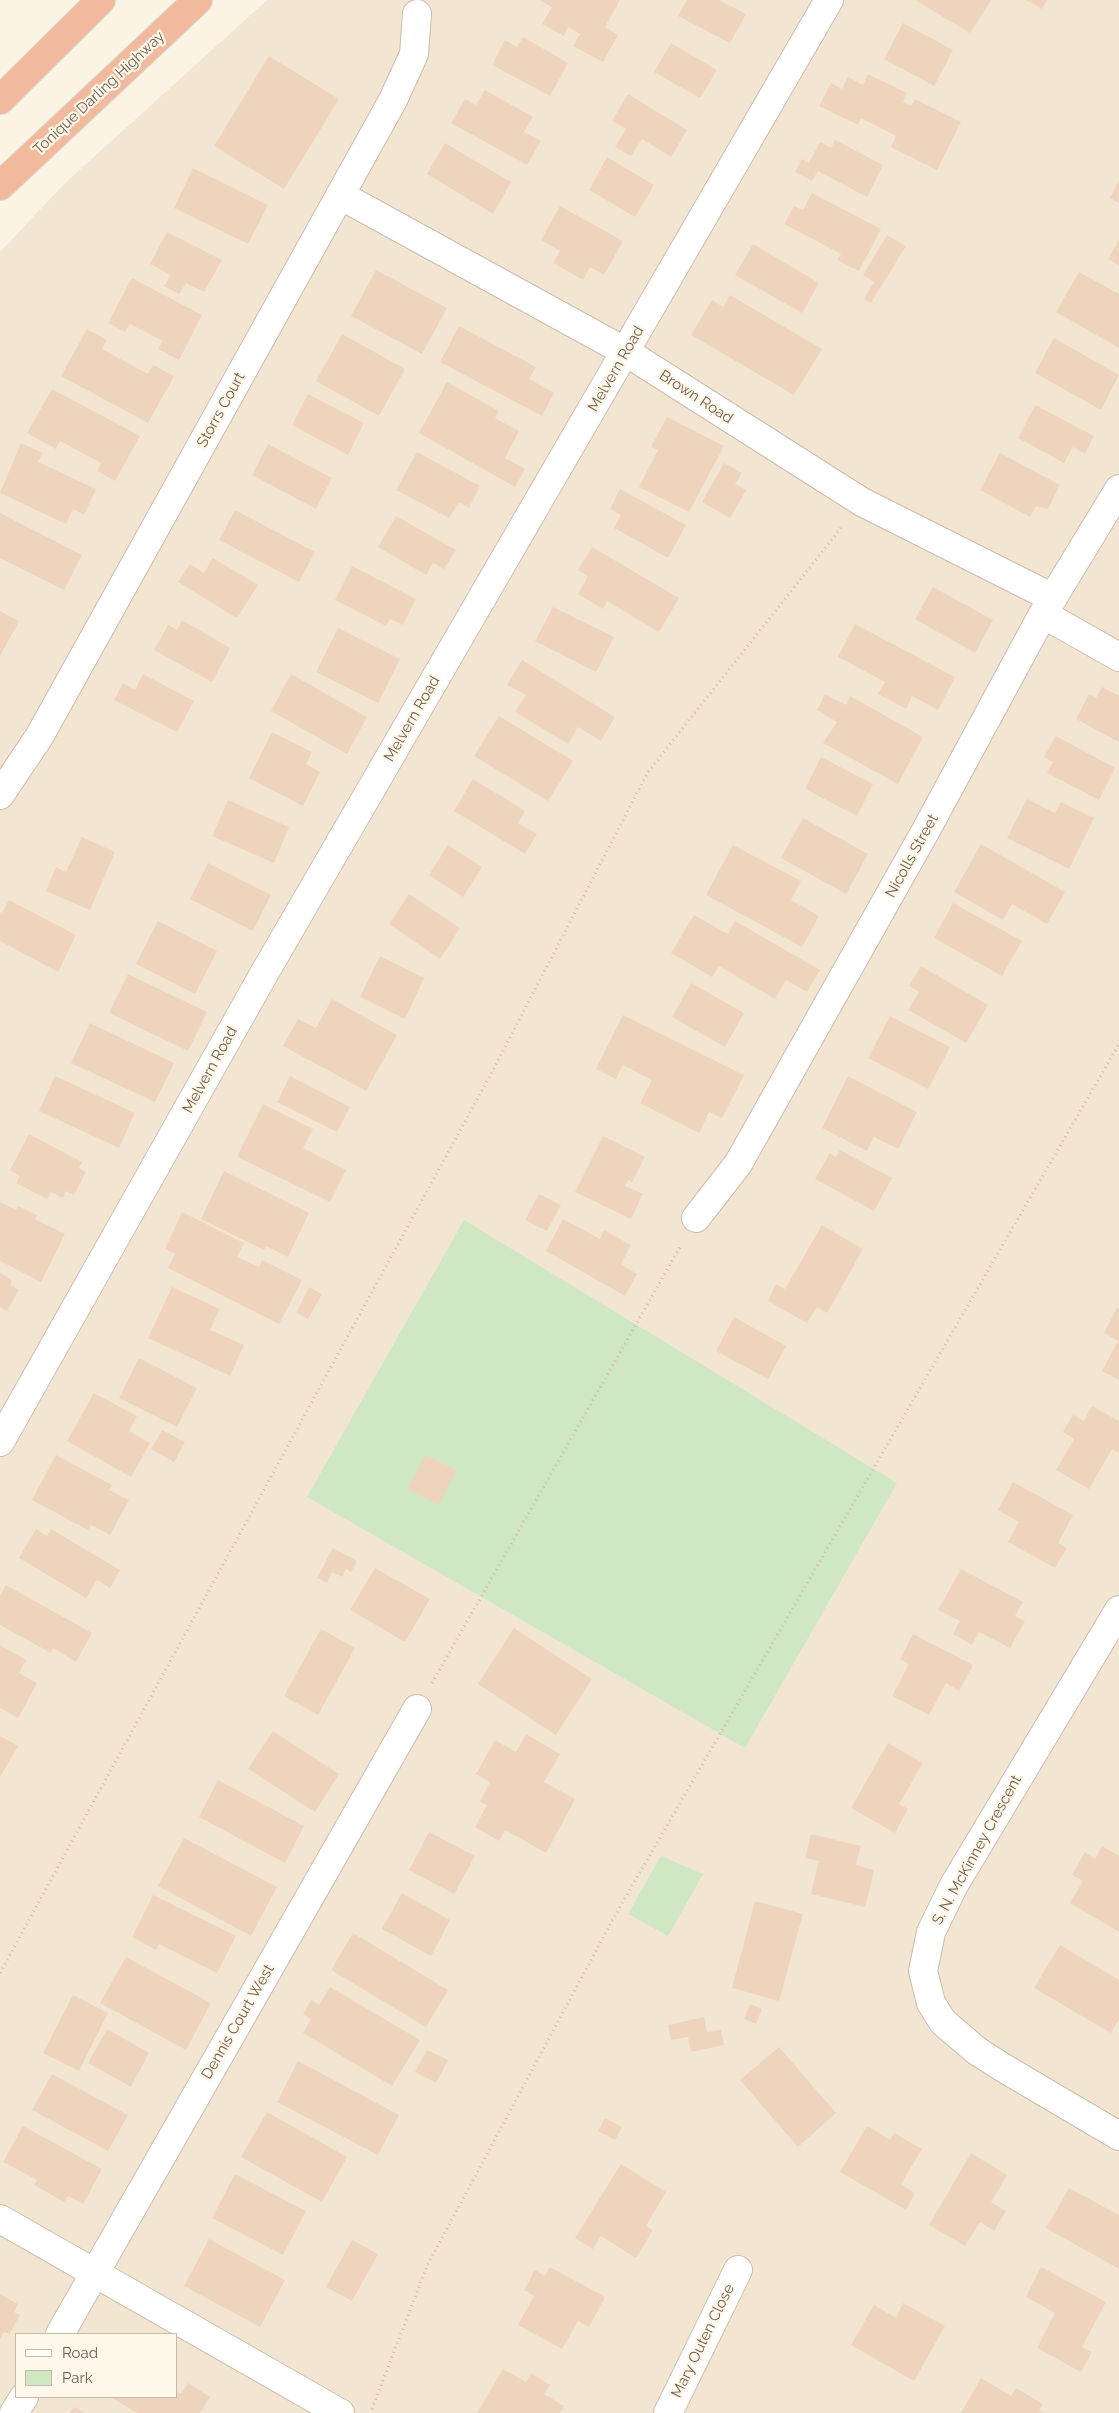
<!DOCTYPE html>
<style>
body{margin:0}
#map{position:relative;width:1119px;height:2413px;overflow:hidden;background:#fbf4e4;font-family:Raleway,sans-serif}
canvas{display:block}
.legend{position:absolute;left:15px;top:2333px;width:162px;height:65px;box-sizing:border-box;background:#fef8ea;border:1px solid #c6baaa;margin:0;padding:6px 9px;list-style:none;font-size:15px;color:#725c4b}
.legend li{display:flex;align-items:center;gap:10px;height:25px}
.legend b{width:25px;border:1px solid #c6baaa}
</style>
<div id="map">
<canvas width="1119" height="2413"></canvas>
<ul class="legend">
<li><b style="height:6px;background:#fff"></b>Road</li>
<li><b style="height:14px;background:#cfe8c3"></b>Park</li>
</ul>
</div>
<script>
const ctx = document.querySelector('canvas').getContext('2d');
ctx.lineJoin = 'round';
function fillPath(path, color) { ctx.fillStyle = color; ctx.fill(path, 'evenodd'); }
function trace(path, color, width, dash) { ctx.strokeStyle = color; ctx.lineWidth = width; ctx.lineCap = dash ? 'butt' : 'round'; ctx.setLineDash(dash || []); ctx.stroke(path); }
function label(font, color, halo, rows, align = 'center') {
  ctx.font = font + ' Raleway,sans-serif'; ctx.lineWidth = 4.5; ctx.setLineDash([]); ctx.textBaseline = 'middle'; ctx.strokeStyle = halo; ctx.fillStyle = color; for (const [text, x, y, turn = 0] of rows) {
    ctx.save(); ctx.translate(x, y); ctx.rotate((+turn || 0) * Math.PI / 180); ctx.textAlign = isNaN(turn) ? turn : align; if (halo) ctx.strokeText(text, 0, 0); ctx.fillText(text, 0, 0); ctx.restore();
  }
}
const residential = new Path2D(`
 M267 0H1119V2413H0V252L65 183ZM16 2334H176V2397H16Z`);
const green = new Path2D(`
 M464 1220 897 1483 745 1748 307 1497Z
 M661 1856 703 1874 668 1936 628 1914Z`);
const building = new Path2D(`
 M539 0H620L605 27 618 35 603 62 573 46 580 34 568 27 564 36 542 24 552 7Z
 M687 0H719L746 14 730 43 678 16Z
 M915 0H991L970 33Z
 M1026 0H1047L1042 9Z
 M903 23 953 50 934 86 884 59Z
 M523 37 568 63 550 96 492 65 505 40 517 47Z
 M671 43 717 70 700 98 654 72Z
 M269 56 339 99 284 189 214 146Z
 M868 74 907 93 903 102 911 106 915 99 961 122 937 170 891 147 896 136 861 118 858 125 819 106 831 83 842 89 848 77 863 85Z
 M485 90 533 117 524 132 541 141 527 165 451 123 465 99 476 105Z
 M628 94 687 130 671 157 642 139 631 156 615 147 626 129 612 121Z
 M835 140 883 165 867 197 818 171 812 181 795 172 802 159 809 163 820 142 831 148Z
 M445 143 511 182 493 214 427 174Z
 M607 157 654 185 635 217 589 190Z
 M193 168 268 205 248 244 174 208Z
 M1119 181V203L1110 198Z
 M812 193 881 229 859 271 837 260 841 254 784 224 794 206 803 210Z
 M560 206 623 241 604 275 590 267 583 280 553 263 560 251 541 240Z
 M167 232 222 260 204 292 186 283 179 294 164 286 171 275 150 264Z
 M887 235 906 246 871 303 864 299 874 282 863 275Z
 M1119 240V265L1108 259Z
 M753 244 819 283 802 313 735 275Z
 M376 270 447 308 422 354 351 316Z
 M1079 272 1119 294V348L1056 312Z
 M132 278 202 315 179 360 158 349 163 341 130 324 125 332 108 323Z
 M730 295 822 349 794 395 691 335 712 300 723 307Z
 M459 326 536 367 529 379 554 393 542 416 440 362Z
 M87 329 107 340 102 349 148 374 153 365 174 376 148 423 61 376Z
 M342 334 405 369 379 416 316 381Z
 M1054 338 1119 375 1101 410 1035 373Z
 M447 382 499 411 495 418 519 431 505 458 525 469 515 487 419 433Z
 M52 389 140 436 115 481 97 471 101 463 60 441 56 449 27 433Z
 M308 394 364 423 348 455 292 425Z
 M1035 405 1094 436 1085 454 1073 447 1064 463 1018 438Z
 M667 417 724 446 689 512 639 487 658 450 651 447Z
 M21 443 43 453 38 462 96 489 84 515 73 509 66 524 0 493Z
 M268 444 332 478 316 509 252 475Z
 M417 452 480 486 469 508 459 502 449 518 396 490Z
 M1000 453 1060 485 1048 509 1036 506 1030 517 980 490Z
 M724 463 742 473 735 484 746 490 730 518 702 502Z
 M620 489 686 525 668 558 614 528 621 515 610 509Z
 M235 510 315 552 299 582 219 540Z
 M0 513 82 555 64 590 0 558Z
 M396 516 456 550 444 569 433 563 426 575 378 547Z
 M592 547 679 598 659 632 607 601 603 609 578 594 588 576 578 570Z
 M213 558 258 585 237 618 178 582 190 564 204 573Z
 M352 566 416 599 403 625 390 619 386 626 335 600Z
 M933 587 993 620 975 653 915 619Z
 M553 607 614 637 596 672 535 641Z
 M0 611 19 621 0 656Z
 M182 620 230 648 212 682 154 650 168 625 177 630Z
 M855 624 955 677 938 710 912 696 906 709 878 694 885 682 838 657Z
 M338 628 400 659 378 703 316 672Z
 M522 660 615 717 601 741 578 727 568 744 515 712 526 695 507 685Z
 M143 674 194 701 177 732 114 700 123 683 135 690Z
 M291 674 367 717 347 754 271 711Z
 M1102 687 1119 696V742L1076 719 1089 694 1096 698Z
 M825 694 846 705 850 696 923 737 898 784 823 743 837 722 817 710Z
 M499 716 573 761 548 801 474 756Z
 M272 732 312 752 306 764 320 772 303 806 249 778Z
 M1056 736 1115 768 1099 800 1047 773 1053 762 1044 757Z
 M821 757 873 784 857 816 805 789Z
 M473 779 525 811 518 823 537 834 525 854 454 811Z
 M1027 799 1055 813 1061 802 1094 818 1069 869 1007 838Z
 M228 800 289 827 274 863 212 836Z
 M803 818 868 854 846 894 781 858Z
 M82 837 115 852 90 910 46 891 56 867 66 872Z
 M981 844 1065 892 1047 924 1012 904 1003 920 954 892Z
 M448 845 482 867 463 897 429 875Z
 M733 845 801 881 791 900 819 916 802 947 706 895Z
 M208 863 271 895 253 931 190 899Z
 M409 894 460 928 440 959 389 924Z
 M9 900 76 935 58 972 0 941V912L2 913Z
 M953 903 1022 941 1002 976 934 938Z
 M694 915 728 934 735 921 820 970 807 992 786 980 775 999 719 966 712 977 671 953Z
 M158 921 217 951 195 994 136 964Z
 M380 956 424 978 405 1019 360 997Z
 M921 966 988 1005 966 1043 908 1010 919 992 909 986Z
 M128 974 207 1012 188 1051 109 1013Z
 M691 983 744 1013 725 1047 672 1017Z
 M332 999 397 1035 366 1091 283 1046 298 1019 316 1028Z
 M623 1015 744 1075 722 1118 709 1112 699 1133 640 1103 652 1080 623 1065 616 1079 596 1069Z
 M890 1016 950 1047 928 1089 868 1058Z
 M90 1023 174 1063 155 1102 71 1063Z
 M55 1076 135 1113 119 1148 39 1111Z
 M290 1076 350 1107 337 1132 277 1102Z
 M848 1076 917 1112 898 1149 874 1137 867 1151 822 1128Z
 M263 1104 313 1129 303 1148 346 1170 330 1202 237 1157Z
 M29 1134 82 1162 79 1168 86 1172 74 1195 66 1191 63 1198 51 1192 47 1199 16 1183 20 1176 10 1170Z
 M603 1136 645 1157 632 1182 628 1180 625 1186 643 1194 631 1219 575 1192Z
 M840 1150 892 1178 874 1211 815 1179 830 1153 836 1157Z
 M224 1171 309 1213 288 1257 266 1246 264 1250 201 1219Z
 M539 1194 561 1205 547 1231 525 1220Z
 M0 1202 16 1210 18 1206 37 1215 35 1219 65 1234 41 1282 0 1261Z
 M182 1212 244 1243 237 1257 259 1267 262 1260 302 1280 279 1324 168 1268 175 1254 165 1249Z
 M563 1219 600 1239 604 1230 631 1245 621 1264 637 1274 625 1296 546 1251Z
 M822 1225 863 1249 827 1313 817 1307 807 1323 768 1301 776 1284 785 1289Z
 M0 1273 12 1280 10 1285 19 1290 7 1311 0 1307Z
 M172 1287 220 1309 210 1330 244 1345 230 1376 148 1338Z
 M309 1287 322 1294 308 1319 296 1313Z
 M1117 1308 1119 1309V1380L1102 1371 1118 1341 1104 1333Z
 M734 1317 786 1346 768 1379 716 1351Z
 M139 1358 197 1388 177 1427 119 1398Z
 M94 1393 137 1416 129 1431 150 1443 131 1477 67 1441Z
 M1092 1406 1119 1421V1453L1112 1449 1089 1489 1056 1470 1074 1439 1063 1432 1073 1415 1084 1421Z
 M162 1430 185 1442 174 1462 151 1449Z
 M56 1455 112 1485 109 1490 129 1500 110 1535 91 1525 88 1530 32 1500Z
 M425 1455 456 1470 439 1505 408 1489Z
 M1013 1482 1073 1515 1058 1543 1067 1548 1055 1568 1008 1542 1019 1522 998 1510Z
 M36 1529 47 1536 51 1529 120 1570 110 1588 97 1580 86 1598 19 1558Z
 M333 1548 357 1561 351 1572 346 1569 342 1577 332 1572 327 1583 317 1578Z
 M375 1568 430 1599 405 1642 350 1610Z
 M961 1569 1023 1602 1015 1616 1025 1621 1010 1648 979 1632 972 1645 953 1634 960 1621 938 1610Z
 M6 1585 92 1633 76 1662 53 1648 51 1653 0 1625V1596Z
 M514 1628 592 1679 556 1735 478 1684Z
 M321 1629 355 1648 318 1715 284 1696Z
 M913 1634 973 1665 959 1691 946 1683 929 1715 892 1696 909 1664 900 1659Z
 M0 1645 26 1660 19 1673 37 1683 18 1718 0 1708Z
 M273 1731 339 1774 315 1812 248 1769Z
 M526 1734 560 1754 544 1782 575 1799 546 1853 505 1830 499 1841 475 1827 487 1805 480 1802 490 1782 476 1774 495 1740 516 1752Z
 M0 1736 18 1746 0 1777Z
 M888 1743 923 1763 899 1804 908 1809 895 1833 851 1808Z
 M218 1780 304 1826 285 1863 199 1817Z
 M429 1832 475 1856 454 1894 409 1870Z
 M811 1834 861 1846 856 1865 874 1870 865 1907 811 1894 819 1861 805 1858Z
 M184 1838 277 1887 251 1936 158 1886Z
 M1102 1846 1119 1856V1932L1070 1903 1083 1881 1072 1875 1085 1852 1095 1859Z
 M402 1893 450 1920 431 1956 382 1929Z
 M153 1895 236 1936 217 1973 159 1944 156 1950 132 1937Z
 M755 1901 803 1914 779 2001 732 1988Z
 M353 1933 448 1990 426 2027 331 1970Z
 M1060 1945 1119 1980V2019L1111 2033 1034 1988Z
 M126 1957 211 2003 186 2050 100 2003Z
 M330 1987 420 2040 392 2086 303 2033 311 2019 303 2014 311 2000 319 2005Z
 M73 1995 108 2013 79 2071 43 2053Z
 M750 2004 762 2009 756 2024 744 2019Z
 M704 2017 707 2032 721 2030 724 2045 691 2052 688 2037 671 2040 668 2025Z
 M107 2029 149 2053 131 2087 88 2063Z
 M779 2047 836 2113 798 2147 740 2080Z
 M427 2050 448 2060 436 2083 415 2072Z
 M298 2061 399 2115 378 2155 277 2102Z
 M52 2074 128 2115 108 2151 32 2110Z
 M267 2112 347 2157 322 2202 241 2157Z
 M605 2118 622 2127 615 2140 598 2131Z
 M23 2126 102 2169 83 2204 68 2196 64 2202 34 2185 37 2180 3 2162Z
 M867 2126 890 2140 894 2133 922 2149 901 2184 915 2193 906 2210 840 2172Z
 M971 2153 1007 2175 991 2202 1006 2211 994 2231 980 2222 965 2246 929 2225Z
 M621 2164 666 2192 646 2226 653 2230 636 2258 601 2236 593 2249 575 2238Z
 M235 2174 306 2211 283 2255 212 2218Z
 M1069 2188 1119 2215V2269L1046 2228Z
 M209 2239 285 2280 260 2327 184 2286Z
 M352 2240 378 2254 352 2301 326 2287Z
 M550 2267 605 2297 589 2327 578 2321 562 2349 518 2325 534 2296 524 2290 535 2270 545 2276Z
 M1041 2267 1106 2302 1082 2347 1092 2352 1081 2372 1037 2348 1055 2313 1026 2297Z
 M0 2294 18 2304 14 2312 20 2315 9 2334 4 2332 0 2339Z
 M903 2303 945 2326 914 2381 851 2345 874 2305 896 2318Z
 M503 2369 526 2382 531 2373 550 2385 544 2394 564 2406 560 2413H477Z
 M981 2378 1011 2396 1016 2388 1043 2404 1039 2410 1044 2413H961Z
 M188 2383 210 2397 200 2413H137L112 2398 176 2397V2391L181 2394Z
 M74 2407 84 2413H70Z`);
const path = new Path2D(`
 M432 1683 680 1247
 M0 1973 492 1072 648 772 841 528
 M372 2409 427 2266 613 1919 1119 1044`);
const minor = new Path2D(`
 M340 195 626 352 862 502 1053 598
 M1043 614 1119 657
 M0 795 39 737 393 100 414 54 417 14
 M696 1218 738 1164 925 832 1043 614 1119 489
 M0 1442 265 972 829 0
 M1119 1610 954 1885 931 1932 923 1971 931 2003 943 2022 977 2051 1002 2067 1119 2136
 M0 2219 340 2413
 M60 2334 417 1709
 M14 2413 24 2397
 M668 2413 738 2270`);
const highway = new Path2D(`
 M0 100 101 0
 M0 186 198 0`);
const streetNames = [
 ["Tonique Darling Highway",99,93,-43],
 ["Melvern Road",616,369,-60],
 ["Brown Road",696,397,33],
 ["Storrs Court",221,410,-61],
 ["Melvern Road",412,719,-60],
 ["Nicolls Street",912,856,-61],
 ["Melvern Road",210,1070,-61],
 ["S. N. McKinney Crescent",977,1850,-61],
 ["Dennis Court West",238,2022,-60],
 ["Mary Outen Close",703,2341,-64]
];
fillPath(residential, '#f2e6d3');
fillPath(green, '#cfe8c3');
fillPath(building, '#efd4bd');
trace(minor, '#ccbcab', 30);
trace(highway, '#dad5d0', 30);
trace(path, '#d4b8a0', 3, [1, 4]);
trace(minor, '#fff', 28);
trace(highway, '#f2ba9d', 28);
label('15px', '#725c4b', '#fef8ea', streetNames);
</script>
